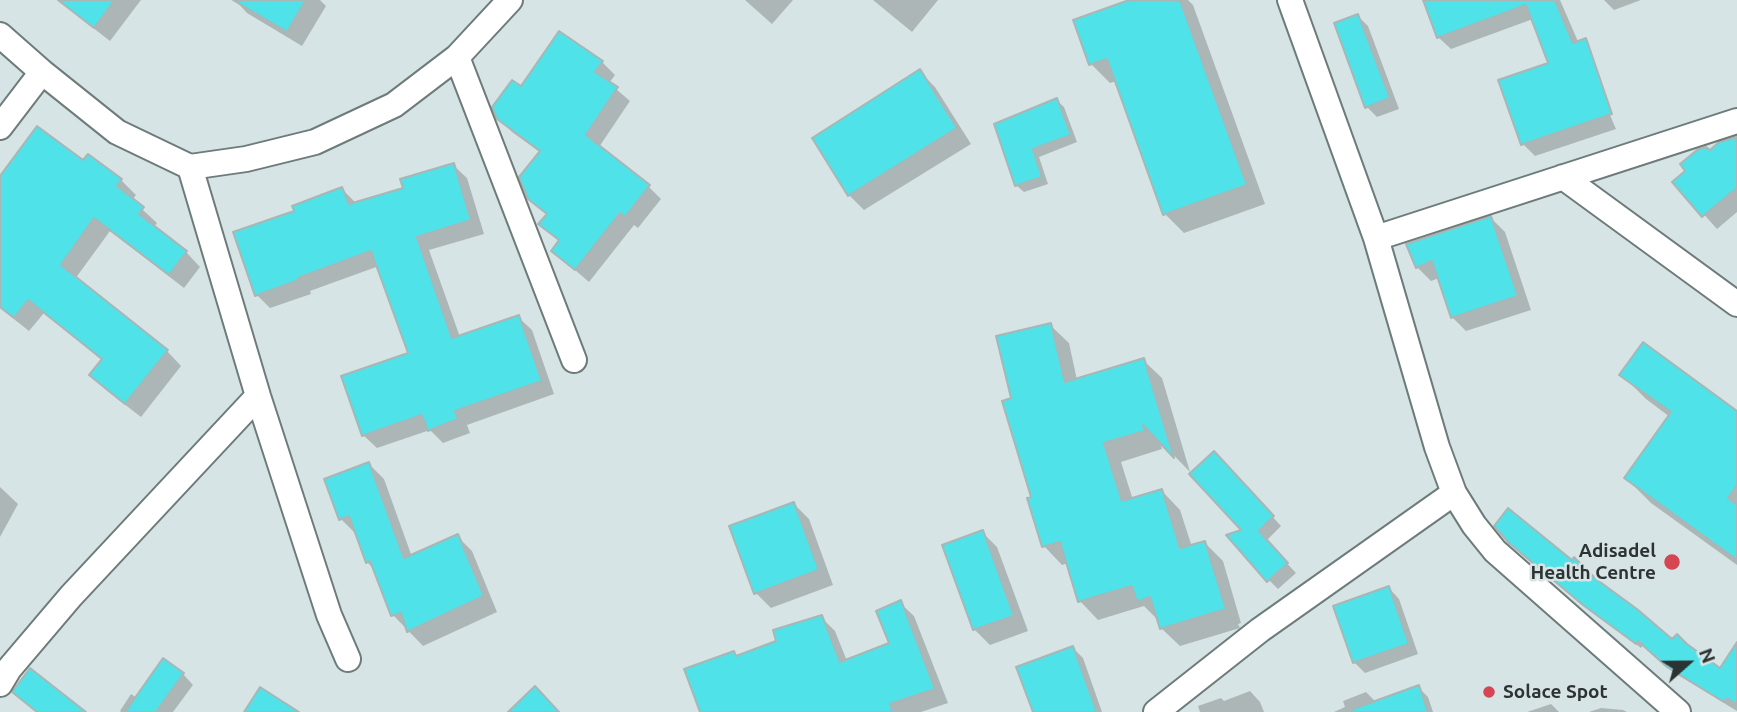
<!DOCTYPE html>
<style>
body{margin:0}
#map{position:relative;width:1737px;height:712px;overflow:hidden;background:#d7e4e5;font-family:Ubuntu,sans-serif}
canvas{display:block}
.north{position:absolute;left:1653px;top:628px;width:70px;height:70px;-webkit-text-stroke:5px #d7e4e5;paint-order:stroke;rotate:69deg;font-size:19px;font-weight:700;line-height:28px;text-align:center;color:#2d3333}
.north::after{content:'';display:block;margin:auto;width:24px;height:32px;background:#2d3333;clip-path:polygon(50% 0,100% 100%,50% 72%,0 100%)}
</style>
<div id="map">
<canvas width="1737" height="712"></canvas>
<div class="north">N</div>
</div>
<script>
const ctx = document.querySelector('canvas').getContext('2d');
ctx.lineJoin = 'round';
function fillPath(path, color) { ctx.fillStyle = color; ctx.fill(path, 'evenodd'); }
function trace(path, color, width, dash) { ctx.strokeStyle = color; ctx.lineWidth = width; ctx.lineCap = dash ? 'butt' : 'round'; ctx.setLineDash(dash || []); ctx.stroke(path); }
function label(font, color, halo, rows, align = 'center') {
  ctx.font = font + ' Ubuntu,sans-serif'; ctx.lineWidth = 5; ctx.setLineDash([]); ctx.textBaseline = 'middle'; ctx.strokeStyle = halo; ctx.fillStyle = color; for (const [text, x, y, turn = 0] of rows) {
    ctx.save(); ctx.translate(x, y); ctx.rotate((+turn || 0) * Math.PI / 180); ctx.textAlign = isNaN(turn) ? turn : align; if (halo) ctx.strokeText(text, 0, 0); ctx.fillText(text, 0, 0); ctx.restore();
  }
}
const shadow = new Path2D(`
 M57 0H141L110 41Z
 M235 0H320L326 6 302 46 247 13Z
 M745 0H793L772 24Z
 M873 0H938L912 32Z
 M1134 0H1188L1193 5 1265 204 1184 233 1165 214 1117 81 1110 83 1091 64Z
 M1425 0H1560L1616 129 1535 156 1523 144 1550 64 1533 19 1451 49 1438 37Z
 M1604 0H1641L1614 10Z
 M1358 16 1368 26 1399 109 1377 117 1367 107Z
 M602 62 615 75 609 83 630 101 599 147 648 186 661 199 638 228 634 225 589 282 553 251 560 242 541 224 548 215 529 198 541 153 512 132 499 118 521 89Z
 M920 72 935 87 971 144 864 210 849 195 814 139Z
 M1056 100 1064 107 1077 142 1039 157 1048 184 1024 192 1016 185 996 125Z
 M1737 138V212L1717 229 1675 182 1710 152Z
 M84 163 121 180 136 195 132 200 157 223 154 227 186 252 200 267 184 288 110 231 75 279 167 351 181 366 141 417 106 390 92 375 103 361 44 313 29 331 0 308V179Z
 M453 165 467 178 484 234 429 250 460 337 518 317 532 330 554 394 467 425 470 433 443 443 430 430 377 448 363 435 410 354 379 266 310 291 311 294 270 308 257 295 297 212 342 189 356 203 405 189Z
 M1491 218 1505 232 1531 310 1466 331 1452 317 1439 278 1431 281 1417 267Z
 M1050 325 1069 343 1077 380 1143 360 1162 378 1190 472 1159 440 1162 449 1121 462 1133 500 1162 491 1180 510 1192 547 1205 543 1223 561 1241 623 1238 624 1240 628 1180 646 1161 628 1158 618 1157 619 1144 606 1098 620 1080 601 1068 563 1062 565 1044 546 1013 399Z
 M1622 375 1737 413V565L1651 503 1626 478 1670 417 1646 399Z
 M1223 463 1281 526 1266 541 1296 573 1278 589 1269 580Z
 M369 464 384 479 412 557 457 536 472 551 497 612 423 646 393 615 375 570 367 562 356 534 341 519Z
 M0 487 18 504 0 537Z
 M794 504 809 519 833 585 771 608 756 593Z
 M982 532 997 547 1028 631 990 645 975 630 944 546Z
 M1595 580 1672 641 1721 670 1737 673V711L1673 672 1644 644 1641 648 1590 609Z
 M1389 588 1399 599 1418 654 1365 673 1354 662Z
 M900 603 914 616 948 703 921 712H702L734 653 738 657 778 642 821 617 835 631 847 661 891 644Z
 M1073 648 1083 658 1102 712H1035Z
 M183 674 193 685 173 712H121L120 711 131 694 137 698Z
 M1418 687 1428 697 1433 712H1334L1345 707 1343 701 1366 692 1376 702Z
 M1250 691 1260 702 1264 712H1200L1198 706 1221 698 1224 701Z
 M1551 704 1559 712H1527Z
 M1601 708 1623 710 1627 712H1589Z`);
const building = new Path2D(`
 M58 0H115L94 28Z
 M233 0H306L287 32Z
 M1129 0H1180L1247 185 1163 215 1107 59 1089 65 1073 20Z
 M1423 0H1555L1573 43 1586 38 1612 114 1521 145 1498 80 1548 63 1526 5 1437 38Z
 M1358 14 1390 98 1365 108 1334 23Z
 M559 31 603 61 595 72 618 87 586 135 650 185 625 217 620 213 575 270 551 251 559 240 538 224 547 214 528 199 519 177 540 151 497 119 492 107 512 80 521 86Z
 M920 69 957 128 848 196 812 138Z
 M1057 98 1071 135 1033 149 1042 177 1015 186 994 124Z
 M37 126 83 160 88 154 122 179 117 186 144 207 139 214 187 251 169 275 94 218 61 265 168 350 125 404 89 375 102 359 28 300 14 318 0 307V176Z
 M1737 137V188L1702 217 1672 182 1685 171 1680 164 1697 150 1706 147 1710 150 1719 142Z
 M454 163 471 220 417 237 452 338 519 315 542 381 455 411 458 419 428 431 422 415 362 436 341 376 408 353 371 251 298 278 299 280 255 296 233 232 294 211 292 206 342 187 349 204 403 188 400 179Z
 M1491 216 1518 296 1451 318 1432 261 1416 268 1406 244Z
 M1051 323 1065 382 1144 358 1174 458 1143 425 1145 431 1104 443 1122 501 1162 489 1180 548 1205 541 1226 609 1160 629 1150 597 1137 602 1132 586 1078 602 1060 542 1042 547 1027 498 1031 497 1002 401 1011 398 996 336Z
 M1643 342 1737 411V485L1728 498 1737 505V560L1624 478 1671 412 1619 375Z
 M1214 451 1274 516 1259 531 1288 563 1267 582 1226 535 1241 530 1189 474Z
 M369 462 404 558 458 534 484 596 407 632 401 613 391 616 370 561 366 563 349 516 339 520 324 479Z
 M794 502 819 570 754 594 729 526Z
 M1508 508 1572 560 1574 557 1596 579 1637 609 1672 639 1677 634 1687 644 1720 668 1737 642V705L1727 698 1724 702 1667 667 1638 641 1636 644 1583 605 1509 543 1494 526Z
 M983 530 1014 616 973 630 942 545Z
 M1389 586 1409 644 1353 663 1333 606Z
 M901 600 935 689 890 704 893 712H700L684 669 734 651 736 656 776 641 773 630 822 615 840 662 889 643 876 611Z
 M1073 646 1097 712H1033L1016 667Z
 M163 658 184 673 156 712H125Z
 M30 668 86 712H37L12 692Z
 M1419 685 1428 712H1353V709Z
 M535 686 559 712H508Z
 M260 687 299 712H244Z`);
const street = new Path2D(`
 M1290 0 1376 238 1437 447 1454 493 1474 525 1495 551 1678 712
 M0 35 42 72 117 132 190 167 246 159 315 142 394 105 457 57 510 0
 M457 57 574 360
 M0 127 42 72
 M190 167 258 396 329 615 348 659
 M1563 177 1737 304
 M1376 238 1737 121
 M0 684 9 669 71 596 258 396
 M1156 712 1260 630 1454 493`);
const markers = [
 [1672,562,9,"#d54552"],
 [1489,692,7,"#d54552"]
];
const poiNames = [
 ["Adisadel",1656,551],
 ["Health Centre",1656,573],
 ["Solace Spot",1503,692,"left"]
];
fillPath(shadow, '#0003');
fillPath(building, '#4fe2e8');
trace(building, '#a9b6b6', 2);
trace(street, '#6e7b7b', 28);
trace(street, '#fff', 24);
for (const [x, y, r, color] of markers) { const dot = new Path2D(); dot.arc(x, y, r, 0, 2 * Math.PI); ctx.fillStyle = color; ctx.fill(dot); trace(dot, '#d7e4e5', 2.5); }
label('bold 19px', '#2d3333', '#d7e4e5', poiNames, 'right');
</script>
